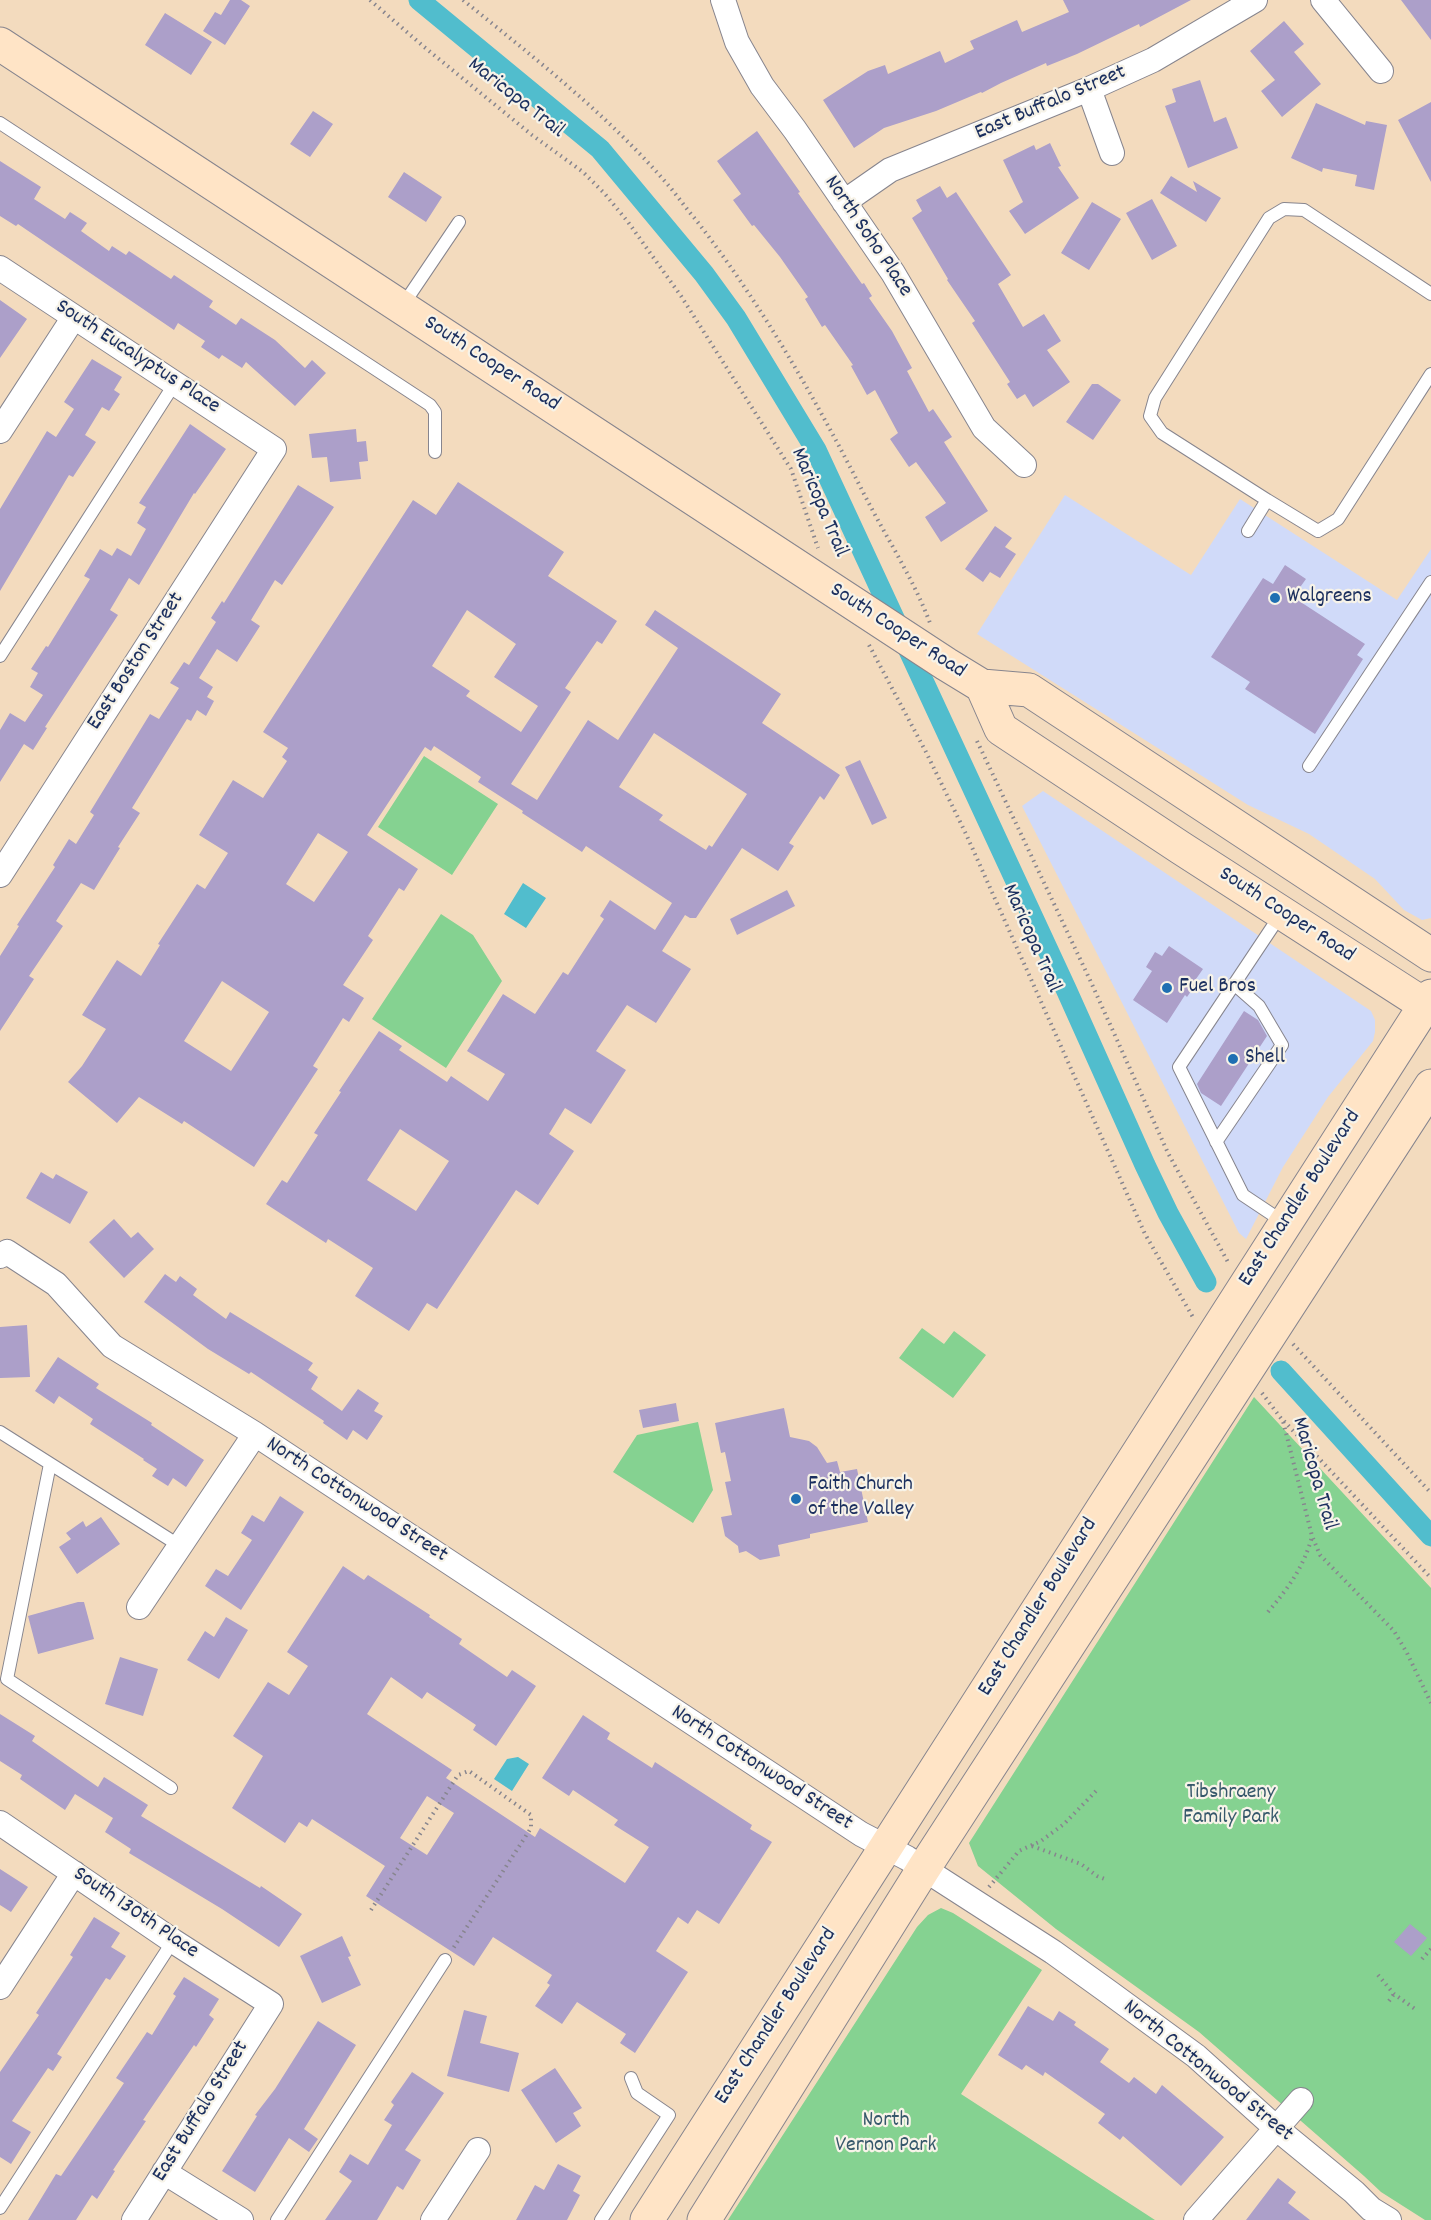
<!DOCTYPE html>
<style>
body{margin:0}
canvas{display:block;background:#f3dbbe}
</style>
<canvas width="1431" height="2220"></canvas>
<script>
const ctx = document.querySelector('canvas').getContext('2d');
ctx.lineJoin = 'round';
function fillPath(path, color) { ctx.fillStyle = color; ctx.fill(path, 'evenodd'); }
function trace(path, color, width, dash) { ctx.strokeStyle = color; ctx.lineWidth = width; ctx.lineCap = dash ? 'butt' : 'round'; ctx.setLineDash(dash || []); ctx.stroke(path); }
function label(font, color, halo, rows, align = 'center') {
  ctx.font = font + ' Dekko,sans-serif'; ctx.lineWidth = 4.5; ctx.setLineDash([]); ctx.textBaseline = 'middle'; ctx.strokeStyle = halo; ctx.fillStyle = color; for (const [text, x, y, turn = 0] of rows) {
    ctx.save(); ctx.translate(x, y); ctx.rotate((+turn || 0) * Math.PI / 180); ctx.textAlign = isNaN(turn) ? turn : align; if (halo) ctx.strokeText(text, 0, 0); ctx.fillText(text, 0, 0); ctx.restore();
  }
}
const built = new Path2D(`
 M1065 495 1191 575 1240 499 1397 600 1431 549V918L1422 920 1404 910 1375 879 1309 834 1248 805 977 634Z
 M1043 791 1371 1011 1375 1020V1032L1373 1041 1328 1097 1283 1167 1246 1239 1239 1233 1022 806Z`);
const green = new Path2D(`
 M424 756 498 804 452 875 378 827Z
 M441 914 473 935 502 981 446 1068 372 1019Z
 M922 1328 944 1344 954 1331 986 1355 953 1398 899 1358Z
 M1254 1397 1431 1588V2220H1425L1381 2192 1364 2176 1199 2032 1056 1929 978 1866 969 1843Z
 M698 1422 713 1490 693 1523 613 1472 637 1435Z
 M941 1908 953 1913 1042 1970 961 2094 1155 2220H728L917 1927 928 1915Z`);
const water = new Path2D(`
 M523 883 546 898 526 928 504 914Z
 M518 1757 529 1764 512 1791 494 1779 507 1759Z`);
const canal = new Path2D(`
 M419 0 600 149 704 274 736 318 816 450 1066 989 1145 1165 1168 1213 1206 1282
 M1281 1371 1431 1536`);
const building = new Path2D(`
 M230 0H241L250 6 225 45 203 31 215 12 221 15Z
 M1063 0H1191L1140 27 1139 24 1077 54 1047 66 1046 63 1001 83 982 93 981 92 936 111 884 128 854 148 823 100 868 71 885 65 888 74 940 51 945 63 974 49 970 41 1017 20 1022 32 1069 12Z
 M1401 0H1431V40Z
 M165 13 212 42 191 75 145 45Z
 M1284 21 1304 44 1294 52 1321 84 1282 117 1261 91 1275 80 1250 51Z
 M1200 80 1214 122 1226 117 1238 148 1188 168 1165 106 1176 102 1172 89Z
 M1431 102V182L1398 120Z
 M1316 103 1365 125 1366 121 1387 125 1374 190 1355 186 1357 175 1323 168 1322 172 1291 158Z
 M313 111 333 124 310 157 290 144Z
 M757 131 800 192 798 193 862 284 864 283 872 296 869 298 892 331 912 368 907 371 929 412 933 409 952 437 944 442 988 511 941 542 925 517 946 503 916 462 909 467 890 439 898 433 875 390 867 395 851 366 853 365 825 325 822 327 805 299 808 297 780 257 754 225 752 226 733 200 741 194 717 161Z
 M1050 143 1061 166 1058 167 1079 198 1025 234 1009 211 1023 202 1003 160 1034 145 1036 150Z
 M0 161 41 187 34 199 65 219 70 212 87 223 81 231 109 251 112 246 126 255 129 251 171 279 174 275 213 301 209 307 236 325 241 318 275 340 305 368 312 360 326 373 295 406 246 362 242 368 222 355 219 359 201 347 205 341 178 323 174 330 18 224 16 226 0 216Z
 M404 172 442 197 426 222 388 197Z
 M1171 176 1197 192 1193 181 1221 198 1206 222 1160 193Z
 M940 186 947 198 956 192 1011 275 998 284 1023 327 1044 314 1061 341 1047 350 1070 382 1033 407 1025 394 1017 399 1007 384 1010 382 972 323 975 321 947 280 948 279 912 218 922 211 916 200Z
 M1152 199 1177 246 1152 260 1126 213Z
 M1092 202 1121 219 1089 270 1061 253Z
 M0 300 27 319 0 358Z
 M92 359 122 377 114 390 120 394 109 411 102 407 85 435 96 442 73 477 69 475 0 591V509L47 431 56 437 74 409 64 402Z
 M1092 384H1098L1121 400 1093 440 1066 422Z
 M190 424 226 449 195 494 194 493 139 585 129 578 110 610 118 615 45 727 47 728 33 750 24 744 0 782V730L10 713 25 722 43 695 30 687 38 673 31 669 46 646 48 647 90 579 84 576 100 549 112 556 117 548 131 556 146 529 137 523 146 507 139 503Z
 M356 429 357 442 366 441 368 461 359 462 361 479 330 482 327 457 312 458 309 434Z
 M458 482 564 552 548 576 617 621 602 644 597 641 565 688 571 692 511 784 537 800 588 720 618 740 678 648 645 625 655 610 781 694 762 723 840 775 824 800 820 796 789 843 794 846 778 871 742 848 696 918H690L685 915 662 951 691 969 656 1023 627 1005 596 1051 626 1070 591 1124 565 1108 549 1134 574 1151 538 1205 516 1190 437 1309 427 1303 409 1331 355 1296 373 1268 328 1239 326 1243 266 1204 282 1180 287 1183 318 1135 314 1133 341 1092 339 1091 379 1031 402 1046 399 1050 447 1082 451 1076 488 1101 505 1074 467 1051 503 994 535 1014 563 972 568 975 604 919 600 916 610 900 655 930 672 903 586 846 582 852 522 813 523 811 478 782 481 777 434 746 431 751 425 747 367 835 418 869 404 891 399 888 368 936 373 940 343 985 364 998 349 1022 343 1018 313 1066 318 1069 254 1167 184 1121 182 1124 139 1097 117 1123 68 1082 82 1066 106 1029 82 1015 117 960 141 976 160 945 158 944 197 884 205 889 228 853 199 835 233 780 263 798 287 761 282 757 288 748 263 732 413 500 436 515ZM467 610 516 644 494 677 538 706 521 732 466 696 470 691 432 666ZM654 733 747 794 712 847 709 845 706 850 659 820 663 815 619 787ZM318 833 348 852 314 902 286 884ZM222 981 269 1012 231 1071 184 1041ZM400 1129 449 1161 416 1211 367 1180Z
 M298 485 334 507 282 585 275 580 251 620 260 626 237 662 217 649 199 678 213 687 207 697 214 701 206 716 197 710 191 721 187 719 132 808 140 813 118 847 120 848 94 890 81 883 56 921 63 926 29 976 34 979 0 1031V956L19 926 17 925 55 867 53 865 69 839 76 844 94 815 90 812 150 714 159 719 179 688 170 683 184 662 189 665 216 622 211 618 222 601 224 603Z
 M995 526 1012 538 1005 547 1016 554 1000 578 990 572 983 582 965 569Z
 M1285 565 1306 579 1293 597 1365 644 1357 655 1363 659 1315 734 1245 689 1250 682 1211 657 1263 578 1273 584Z
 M860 760 887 818 872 825 845 767Z
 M787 890 795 906 737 935 730 919Z
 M1169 946 1203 969 1196 979 1198 981 1187 997 1185 995 1167 1023 1133 1000 1152 971 1146 967 1155 952 1162 956Z
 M1244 1011 1258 1020 1267 1036 1221 1106 1201 1093 1197 1084Z
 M41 1172 53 1179 56 1174 88 1192 70 1224 26 1198Z
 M114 1219 131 1238 138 1232 154 1249 124 1278 89 1242Z
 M165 1274 176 1282 180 1276 197 1289 193 1295 226 1319 230 1312 313 1363 308 1370 318 1377 311 1389 342 1411 358 1389 379 1403 374 1411 383 1416 367 1440 353 1430 347 1440 323 1423 324 1421 251 1372 249 1374 208 1349 144 1302Z
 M27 1325 30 1377 0 1378V1327Z
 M58 1357 99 1384 96 1388 152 1423 151 1425 204 1460 186 1487 173 1478 168 1486 152 1476 157 1469 143 1460 144 1459 90 1424 93 1419 59 1396 54 1404 35 1391Z
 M676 1403 679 1421 643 1428 639 1410Z
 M784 1408 790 1437 809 1441 817 1447 827 1463 837 1461 840 1472 857 1469 868 1522 810 1534V1538L778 1545 780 1556 760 1560 746 1551 739 1553 738 1546 725 1536 721 1517 732 1515 725 1482 731 1481 725 1452 721 1453 715 1423Z
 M280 1496 304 1512 241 1610 205 1586 216 1569 228 1576 252 1540 241 1533 252 1515 264 1522Z
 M101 1517 120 1544 77 1574 59 1547 71 1539 66 1533 83 1521 86 1527Z
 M343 1566 364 1580 368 1575 430 1615 429 1617 462 1639 459 1644 507 1677 512 1670 536 1686 496 1746 473 1730 476 1725 427 1692 422 1699 391 1677 367 1714 452 1770 446 1778 535 1837 540 1828 625 1883 649 1847 614 1825 618 1820 573 1790 569 1796 542 1778 583 1715 610 1733 607 1739 652 1768 655 1762 752 1825 750 1829 772 1842 719 1924 697 1910 688 1924 678 1917 656 1951 688 1972 635 2053 620 2043 626 2034 577 2002 562 2024 535 2006 550 1985 547 1983 552 1975 493 1937 474 1966 366 1896 385 1866 312 1819 307 1827 299 1822 285 1843 232 1808 263 1756 233 1736 268 1682 289 1695 308 1666 287 1652ZM427 1796 454 1813 427 1855 400 1838Z
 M78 1602H84L94 1639 38 1654 28 1616Z
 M226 1617 248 1630 219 1679 187 1660 205 1631 214 1637Z
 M120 1657 158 1669 143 1716 105 1704Z
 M0 1714 35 1736 32 1741 98 1787 104 1777 148 1805 141 1816 260 1888 261 1886 302 1914 279 1947 222 1909 129 1853 131 1849 105 1832 113 1818 75 1794 65 1810 20 1779 22 1775 0 1761Z
 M0 1869 28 1887 11 1912 0 1905Z
 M94 1917 120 1933 111 1947 126 1956 110 1980 106 1978 57 2054 62 2057 53 2071 48 2068 12 2121 31 2132 11 2164 0 2157V2072L39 2015 36 2013 73 1957 70 1955Z
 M1410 1924 1427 1938 1411 1956 1394 1942Z
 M342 1936 351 1956 348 1957 361 1985 322 2003 300 1956Z
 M184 1977 219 1999 209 2015 214 2019 196 2047 194 2045 143 2120 146 2121 113 2170 115 2171 97 2199 92 2195 76 2220H28L56 2174 61 2176 124 2083 116 2078 147 2032 152 2035 176 1996 173 1994Z
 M1028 2006 1053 2021 1059 2011 1076 2022 1074 2025 1109 2049 1100 2062 1129 2083 1134 2077 1156 2094 1162 2085 1224 2137 1181 2186 1123 2136 1120 2140 1098 2123 1105 2114 1045 2072 1043 2076 1026 2065 1022 2070 998 2055Z
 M464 2010 487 2016 480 2043 519 2053 509 2092 447 2076Z
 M318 2021 356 2045 304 2129 318 2139 309 2152 289 2138 255 2192 222 2171 257 2116 255 2115 275 2089Z
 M555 2068 582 2108 573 2113 581 2126 556 2143 521 2090Z
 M412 2072 444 2093 405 2150 421 2160 403 2190 397 2186 377 2220H325L352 2181 339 2172 350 2154 368 2165 392 2125 384 2120 394 2105 391 2102Z
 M558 2164 581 2176 573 2191 580 2195 567 2220H516L535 2185 544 2190Z
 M1278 2178 1296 2192 1288 2203 1310 2220H1246Z`);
const path = new Path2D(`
 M370 0 423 46 532 135 583 172 605 194 628 222 681 296 791 469 818 548
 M463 0C532 56 603 111 662 178 674 191 684 206 696 220 762 305 815 398 864 494 886 537 913 578 930 623
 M869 645 926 752 966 834 1145 1234 1194 1319
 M977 741 1090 980 1168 1153 1229 1264
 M1293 1344 1431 1493
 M1262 1393 1283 1421 1312 1536 1320 1555 1394 1631 1407 1653 1431 1703
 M1284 1421 1431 1578
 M1268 1612C1289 1587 1303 1568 1312 1537
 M1032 1846 1081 1864 1097 1876 1107 1880
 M989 1887 1019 1851 1041 1841 1064 1824 1097 1790
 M371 1910 458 1775 469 1771 531 1815V1828L452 1950
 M1422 1959 1431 1949
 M1378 1975 1394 1994 1415 2009
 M1389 2001 1394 1994`);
const service = new Path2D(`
 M0 123 430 405 435 412V452
 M403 305 459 222
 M1267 500 1162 433 1150 416 1155 398 1269 218 1284 209 1304 210 1431 294
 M1248 531 1267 500 1318 531 1338 519 1431 374
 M0 656 175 383
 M1309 766 1431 582
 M1281 914 1179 1067 1243 1195 1285 1223
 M1216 1142 1282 1045 1259 1006 1234 984
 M0 1432 180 1546
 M50 1464 7 1679 171 1788
 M0 2208 173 1941
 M277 2220 445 1960
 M601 2220 669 2115 637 2093 631 2078`);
const minor = new Path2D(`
 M723 0 737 42 762 86 795 130 893 273 984 428 1024 465
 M1323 0 1381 71
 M1089 89 1112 153
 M844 202 890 170 1089 89 1153 60 1255 0
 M0 268 274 449 0 875
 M0 431 74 317
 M0 1256 7 1252 56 1284 112 1346 255 1434 861 1834 907 1858 1053 1952 1110 1993 1196 2056 1276 2128 1354 2192 1371 2209 1389 2220
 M139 1607 255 1434
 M0 1823 173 1941 271 2004 134 2220
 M0 1987 74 1873
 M164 2172 241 2220
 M433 2220 478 2150
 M1196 2220 1301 2100`);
const secondary = new Path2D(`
 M0 44 946 664 982 686 1029 690 1431 955
 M982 686 1001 729 1181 848 1431 1009
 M647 2220 1431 996
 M704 2220 924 1868 1431 1086`);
const markers = [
 [1275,598,6,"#1f6fb2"],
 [1167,988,6,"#1f6fb2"],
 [1233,1059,6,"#1f6fb2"],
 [796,1499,6,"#1f6fb2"]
];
const streetNames = [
 ["Maricopa Trail",515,99,38],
 ["East Buffalo Street",1051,104,-23],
 ["North Soho Place",867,237,56],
 ["South Eucalyptus Place",137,358,33],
 ["South Cooper Road",491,365,33],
 ["Maricopa Trail",818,503,67],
 ["South Cooper Road",897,632,33],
 ["East Boston Street",137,662,-57],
 ["South Cooper Road",1286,916,33],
 ["Maricopa Trail",1030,939,66],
 ["East Chandler Boulevard",1301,1199,-57],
 ["Maricopa Trail",1313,1474,74],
 ["North Cottonwood Street",356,1501,33],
 ["East Chandler Boulevard",1039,1608,-58],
 ["North Cottonwood Street",761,1769,33],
 ["South 130th Place",135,1914,34],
 ["East Chandler Boulevard",777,2017,-57],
 ["North Cottonwood Street",1207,2072,39],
 ["East Buffalo Street",202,2112,-58]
];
const poiNames = [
 ["Walgreens",1287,598],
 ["Fuel Bros",1179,988],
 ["Shell",1245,1059],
 ["Faith Church",808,1486],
 ["of the Valley",808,1511]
];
const parkNames = [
 ["Tibshraeny",1231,1794],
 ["Family Park",1231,1819],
 ["North",886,2122],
 ["Vernon Park",886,2147]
];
fillPath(built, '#d0daf9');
fillPath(green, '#85d291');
fillPath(water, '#51bdcd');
trace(canal, '#51bdcd', 21);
fillPath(building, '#ac9fc9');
trace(service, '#87858e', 14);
trace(minor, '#87858e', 26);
trace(secondary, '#87858e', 35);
trace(path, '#87858e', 4, [1.5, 4.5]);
trace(service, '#fff', 12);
trace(minor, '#fff', 24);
trace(secondary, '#ffe4c6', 33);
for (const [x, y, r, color] of markers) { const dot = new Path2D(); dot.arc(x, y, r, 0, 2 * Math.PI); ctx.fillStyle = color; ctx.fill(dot); trace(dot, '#f7f3e8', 2); }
label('22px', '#1b2f5e', '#f7f3e8', streetNames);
label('22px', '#1b2f5e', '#f7f3e8', poiNames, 'left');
label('22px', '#36586b', '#f7f3e8', parkNames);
</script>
